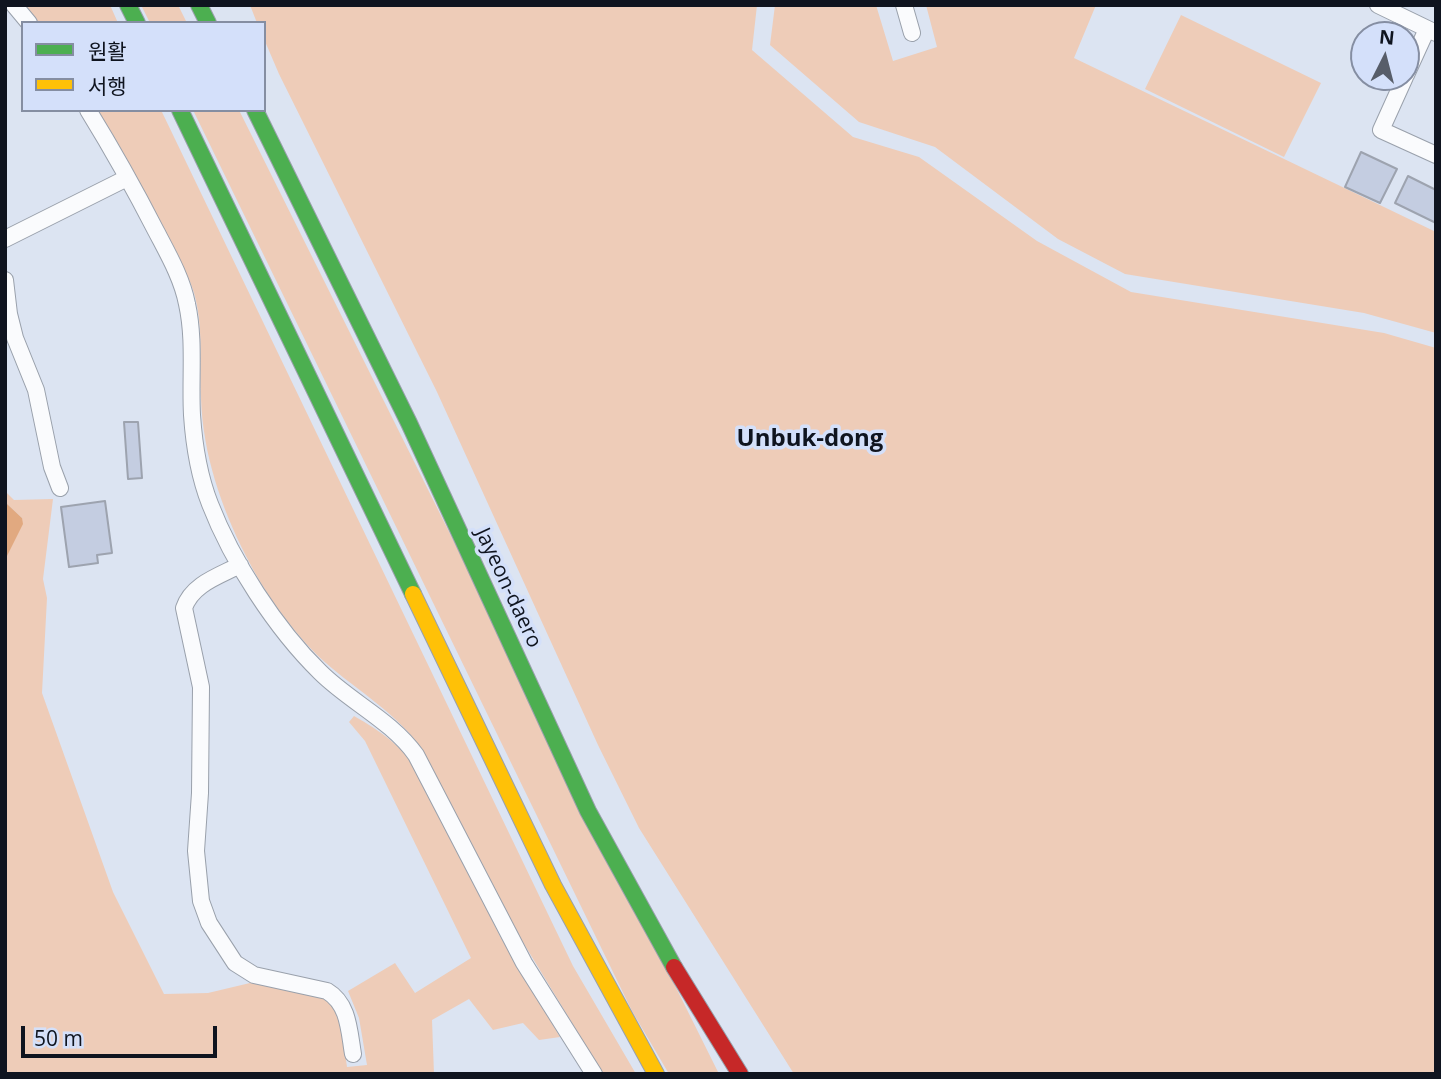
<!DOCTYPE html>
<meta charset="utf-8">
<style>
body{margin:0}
#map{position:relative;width:1441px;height:1079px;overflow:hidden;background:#dce4f2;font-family:"Open Sans","Noto Sans KR",sans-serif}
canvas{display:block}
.frame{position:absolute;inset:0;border:7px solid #0f141f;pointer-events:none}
.legend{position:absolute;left:21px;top:21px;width:245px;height:91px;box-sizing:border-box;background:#d4e0fa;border:2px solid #858ea2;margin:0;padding:9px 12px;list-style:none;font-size:21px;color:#0f141f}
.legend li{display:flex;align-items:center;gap:14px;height:35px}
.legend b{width:35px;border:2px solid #858ea2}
.north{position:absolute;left:1350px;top:21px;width:70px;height:70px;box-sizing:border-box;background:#d4e0fa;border:2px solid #858ea2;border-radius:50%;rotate:6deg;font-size:19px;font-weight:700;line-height:28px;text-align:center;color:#0f141f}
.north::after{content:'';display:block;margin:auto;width:24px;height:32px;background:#575d69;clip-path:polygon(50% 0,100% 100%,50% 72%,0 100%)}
.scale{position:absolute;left:21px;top:1026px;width:196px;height:32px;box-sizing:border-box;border:4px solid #0f141f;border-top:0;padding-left:9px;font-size:21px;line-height:24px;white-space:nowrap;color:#0f141f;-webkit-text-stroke:5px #d4e0fa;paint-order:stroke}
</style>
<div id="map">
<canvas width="1441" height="1079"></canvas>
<div class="frame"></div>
<ul class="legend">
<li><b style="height:9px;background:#4caf50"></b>원활</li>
<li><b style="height:9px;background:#ffc107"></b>서행</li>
</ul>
<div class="north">N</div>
<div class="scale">50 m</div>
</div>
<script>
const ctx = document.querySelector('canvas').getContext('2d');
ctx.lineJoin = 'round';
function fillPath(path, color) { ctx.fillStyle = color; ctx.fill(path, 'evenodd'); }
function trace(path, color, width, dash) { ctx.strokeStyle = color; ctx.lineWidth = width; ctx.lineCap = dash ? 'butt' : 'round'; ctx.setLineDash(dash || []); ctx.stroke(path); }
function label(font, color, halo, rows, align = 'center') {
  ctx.font = font + ' "Open Sans",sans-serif'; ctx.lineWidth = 7; ctx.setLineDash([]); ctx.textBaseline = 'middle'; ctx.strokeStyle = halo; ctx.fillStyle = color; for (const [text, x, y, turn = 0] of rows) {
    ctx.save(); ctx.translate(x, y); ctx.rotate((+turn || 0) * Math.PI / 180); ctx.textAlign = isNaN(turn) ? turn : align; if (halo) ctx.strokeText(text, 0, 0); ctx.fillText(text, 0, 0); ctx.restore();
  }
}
const green = new Path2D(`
 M24 5H110L118 23H38Z
 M141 5H178L187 23H150Z
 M250 5H757L752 50 853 137 919 157 1037 241 1131 292 1384 333 1436 348V1074H794L639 828 598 745 437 392 279 74 264 39V23H257Z
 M775 5H876L893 61 937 47 926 5H1096L1074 58 1436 232V333L1364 313 1125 274 1058 239 935 147 859 122 770 45Z
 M1181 15 1321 83 1284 157 1145 89Z
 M97 110H161L573 966 636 1074H603L521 939 420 746C390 707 352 688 317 655 289 627 264 592 246 556 221 507 203 454 201 399 199 364 204 328 194 293 190 279 181 264 174 250 151 202 123 157 97 110Z
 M193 110H239L719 1074H669L632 1011Z
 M5 491 14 500 53 499 43 579 47 598 42 693 113 892 164 994 208 993 250 983 310 994 327 999 335 1007 340 1019 347 1067 367 1065 359 1018 348 991 395 963 415 993 471 958 365 741 349 722 354 716C382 732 399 744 418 770L501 938 560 1037 539 1040 523 1023 493 1030 469 999 432 1020 434 1074H5V560L22 518 5 502Z`);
const water = new Path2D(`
 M5 502 22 518 23 524 5 560Z`);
const building = new Path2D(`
 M1361 152 1397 169 1380 203 1345 187Z
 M1408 176 1436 190V223L1395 203Z
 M124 422H138L142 478 128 479Z
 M105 501 112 553 97 555 98 563 69 567 61 507Z`);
const lane = new Path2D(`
 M14 5 29 23
 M904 5 912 33
 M1378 5 1436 33
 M1406 75 1427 29
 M1405 77 1381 130 1436 155
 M88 110C112 149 135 190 156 231 168 254 182 278 187 304 195 340 190 378 192 415 194 445 199 476 210 504 232 561 276 629 320 672 350 702 391 720 416 755L524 963 594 1074
 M5 239 127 178
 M5 280 9 314 15 338 36 390 52 467 60 488
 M240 565C219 576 192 584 184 608L201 687 200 793 196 851 201 901 209 923 235 963 254 975 327 991C349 1004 349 1031 353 1054`);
const fast = new Path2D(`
 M128 5 137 23
 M199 5 208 23
 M180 110 413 594
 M255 110 409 423 588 811 674 967`);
const slow = new Path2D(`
 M413 594 553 885 656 1074`);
const jam = new Path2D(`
 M674 967 740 1074`);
const streetNames = [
 ["Jayeon-daero",508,588,65]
];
const quarterNames = [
 ["Unbuk-dong",810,439]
];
fillPath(green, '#eeccb8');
fillPath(water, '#e1a980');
fillPath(building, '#c4cde1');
trace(building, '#9da3af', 2);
trace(lane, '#99a0ab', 18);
trace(fast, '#99a0ab', 18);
trace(slow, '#99a0ab', 18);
trace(jam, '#99a0ab', 18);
trace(lane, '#fafbfd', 16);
trace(fast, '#4caf50', 16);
trace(slow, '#ffc107', 16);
trace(jam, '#c62828', 16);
label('21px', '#0f141f', '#d4e0fa', streetNames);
label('bold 24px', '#0f141f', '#d4e0fa', quarterNames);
</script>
